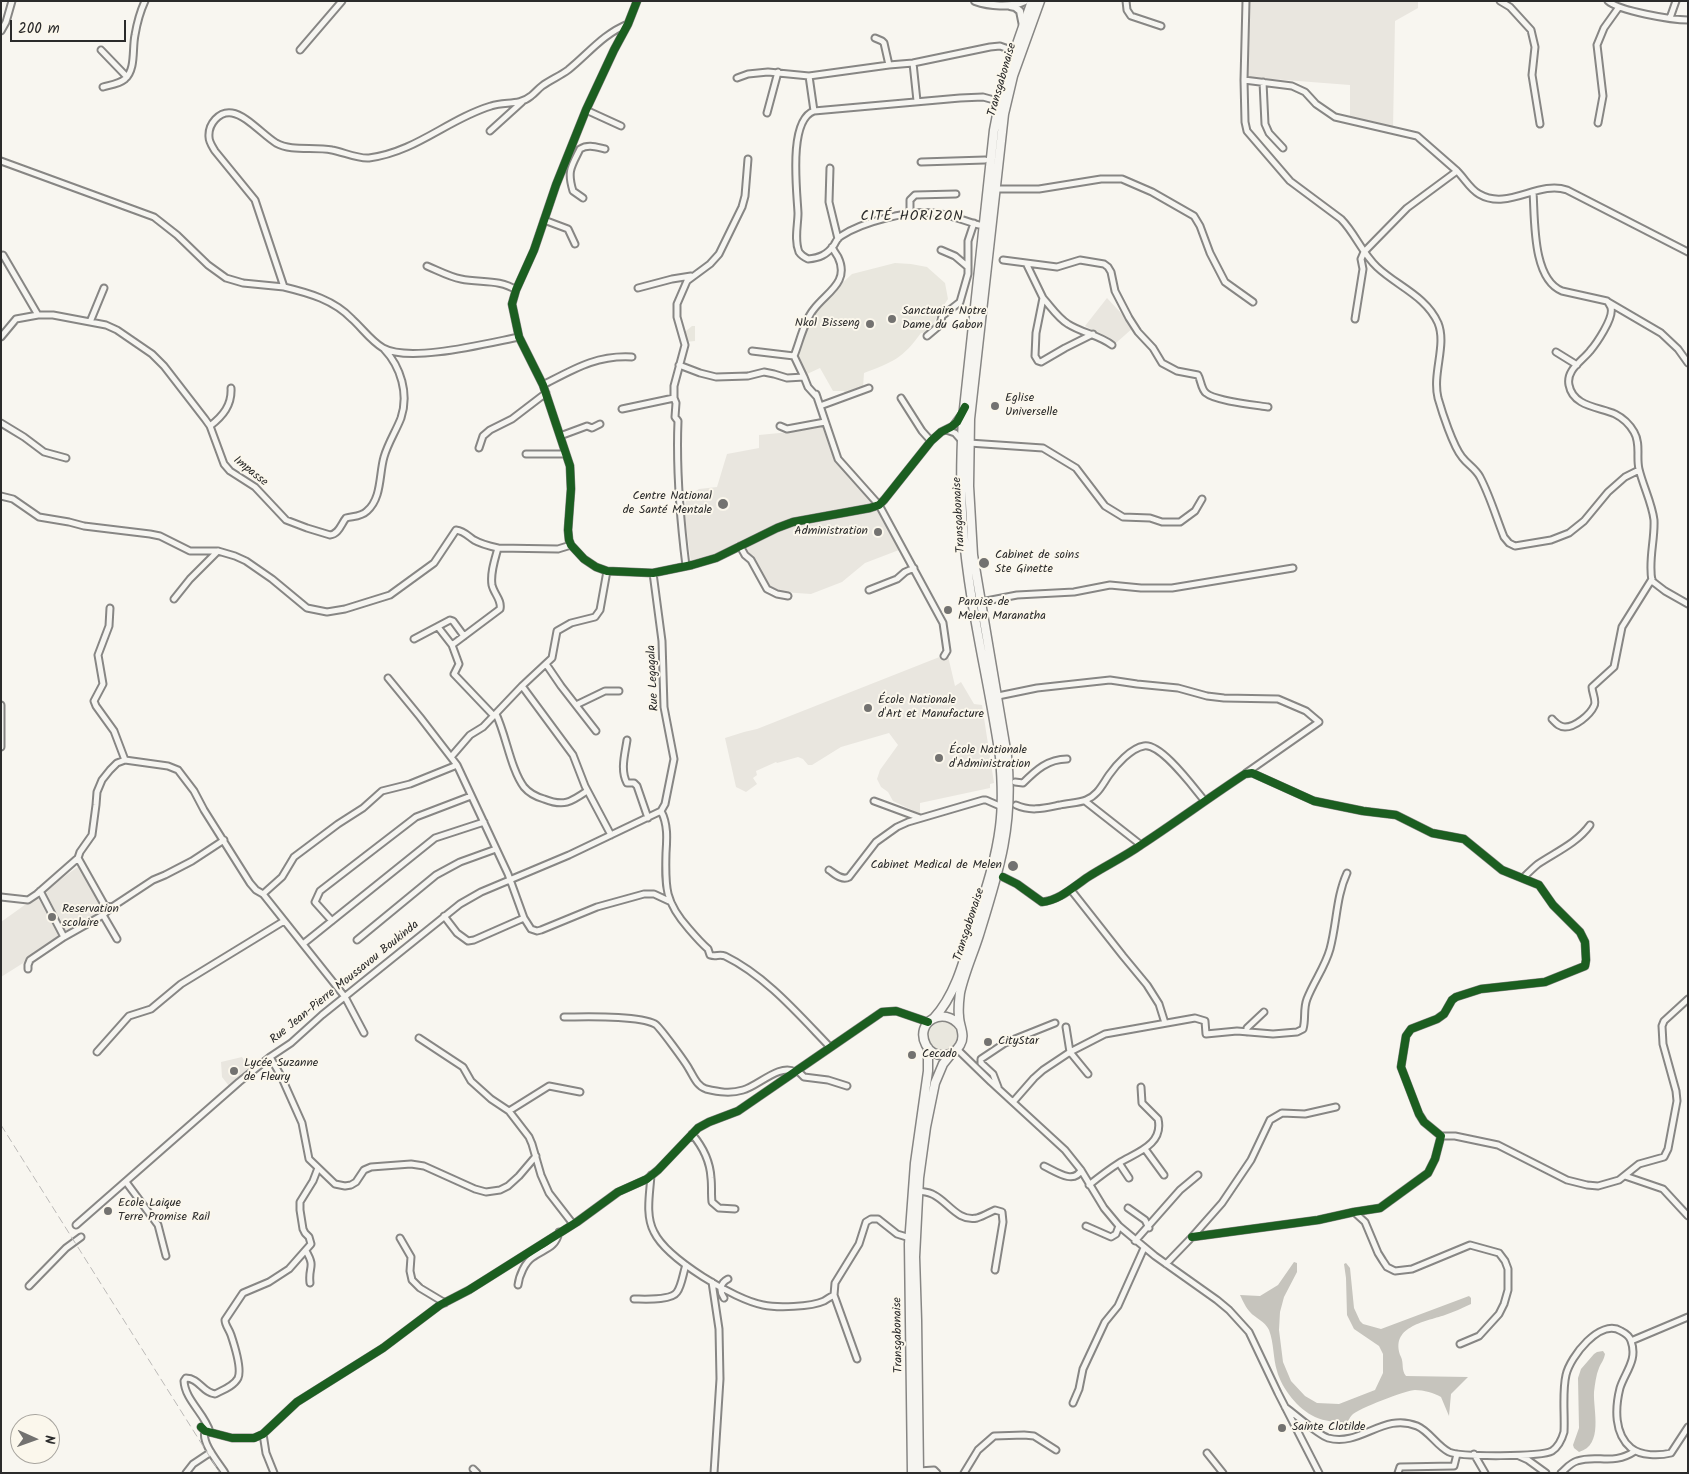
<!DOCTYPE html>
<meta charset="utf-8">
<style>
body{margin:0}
#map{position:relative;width:1689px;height:1474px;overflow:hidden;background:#f8f6f0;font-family:Kalam,sans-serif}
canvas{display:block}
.frame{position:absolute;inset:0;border:2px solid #2b2b2b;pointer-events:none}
.north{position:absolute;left:10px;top:1414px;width:50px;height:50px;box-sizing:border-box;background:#fbf7ec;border:1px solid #a8a59f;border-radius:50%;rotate:92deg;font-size:14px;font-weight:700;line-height:20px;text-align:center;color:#2b2b2b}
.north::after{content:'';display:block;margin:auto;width:18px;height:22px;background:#737270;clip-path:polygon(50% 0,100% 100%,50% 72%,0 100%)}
.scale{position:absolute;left:10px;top:20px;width:116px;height:22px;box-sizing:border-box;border:2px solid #2b2b2b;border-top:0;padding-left:6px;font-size:15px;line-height:18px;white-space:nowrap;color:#2b2b2b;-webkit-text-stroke:4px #fbf7ec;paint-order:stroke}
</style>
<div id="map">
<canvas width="1689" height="1474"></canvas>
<div class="frame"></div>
<div class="north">N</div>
<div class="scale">200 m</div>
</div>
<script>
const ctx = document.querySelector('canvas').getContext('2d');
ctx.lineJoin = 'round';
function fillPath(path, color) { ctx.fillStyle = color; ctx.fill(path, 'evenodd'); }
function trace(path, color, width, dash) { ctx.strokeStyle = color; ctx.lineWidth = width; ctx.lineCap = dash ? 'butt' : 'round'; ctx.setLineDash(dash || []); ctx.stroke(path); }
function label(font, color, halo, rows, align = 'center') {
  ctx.font = font + ' Kalam,sans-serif'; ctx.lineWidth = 4; ctx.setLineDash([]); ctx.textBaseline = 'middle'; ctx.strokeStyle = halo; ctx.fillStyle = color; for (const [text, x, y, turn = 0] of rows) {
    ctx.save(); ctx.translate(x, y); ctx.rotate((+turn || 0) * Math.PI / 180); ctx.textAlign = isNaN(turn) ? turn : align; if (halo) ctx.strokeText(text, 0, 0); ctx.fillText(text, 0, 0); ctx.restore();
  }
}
const built = new Path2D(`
 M1249 1H1418V8L1395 21 1393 129 1350 120V85L1246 77 1249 11H1247Z
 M1107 298 1134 327 1116 343 1085 326Z
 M823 425 834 461 874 502 879 514 899 550 865 563 842 582 811 594 782 592 770 587 746 548 761 540V533L712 557 691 562 684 510 687 497 699 489 717 487 727 454 759 448V435L800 431Z
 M942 656H948L955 686 961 682 974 704 982 705 994 783 990 784V788L920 803V814L893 801 888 792 881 787 877 779 880 770 898 745 889 733 841 747 812 765H808L803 759 798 757 777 763 776 762 756 771 757 775 753 778 757 784 746 792 736 787 725 738 744 732 757 729Z
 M79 866 104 912 1 977V922Z
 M242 1057 249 1069 229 1086 222 1077 221 1062Z`);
const green = new Path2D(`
 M895 263 911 264 927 267 945 283 948 299 940 311 929 332 921 333C902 359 893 362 864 373L863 388 845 395 844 391H833L820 368 805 375 799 357 800 346 809 320 822 302 852 274Z
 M692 326H695V341L686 342 682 332 686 331Z
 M928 1035a15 15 0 1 1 30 0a15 15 0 1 1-30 0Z`);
const water = new Path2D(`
 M1294 1262 1297 1263V1272L1284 1297 1280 1312 1279 1330 1283 1362 1291 1381 1305 1396 1317 1403 1339 1404 1375 1390 1383 1373V1354L1379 1346 1354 1329 1347 1315 1346 1278 1344 1264 1346 1263 1350 1268 1354 1308 1360 1321 1363 1324 1381 1329 1469 1296 1471 1298V1304C1462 1308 1454 1312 1445 1315 1424 1322 1389 1327 1401 1357 1404 1363 1401 1370 1406 1376L1468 1377 1451 1394 1449 1416 1441 1397C1434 1393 1424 1390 1415 1390 1407 1390 1357 1409 1352 1415 1349 1418 1349 1421 1345 1424 1335 1421 1325 1422 1315 1417 1298 1409 1282 1389 1277 1371 1273 1358 1274 1343 1269 1330 1265 1321 1255 1318 1250 1312 1246 1308 1243 1301 1240 1295L1260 1296 1278 1285Z
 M1603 1351 1605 1354C1604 1360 1601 1363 1599 1368 1596 1375 1595 1384 1594 1392 1593 1410 1604 1445 1579 1452L1574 1448 1573 1445 1579 1428 1578 1378 1581 1369 1594 1354 1597 1352Z`);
const minor = new Path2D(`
 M637 1 628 24 614 50 586 110 556 185 534 250 516 290 512 304 519 337 543 385 570 466 571 489 568 530 569 540 571 545 584 559 596 567 607 571 653 573 692 565 716 558 777 528 793 522 870 508 879 505 884 500 931 441 941 432 953 426 962 414
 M1126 1 1127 10 1131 16 1161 26
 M1246 1 1244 80 1245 122 1247 131 1290 181 1341 219C1355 233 1362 253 1377 267 1397 286 1426 296 1438 323 1447 345 1432 373 1438 398 1442 412 1453 446 1462 457 1468 465 1475 468 1480 477 1490 496 1496 517 1504 537L1509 543 1515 546 1551 540 1569 533 1584 521 1608 492 1625 477 1639 470
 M1500 1 1510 7 1531 30 1535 47 1532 75 1540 124
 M1608 1C1619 11 1672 20 1688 20
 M1670 18 1676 1
 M1 31 6 22 12 1
 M875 38 882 41 884 43 889 65
 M101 50 127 77
 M300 50 342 1
 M913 63 917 101
 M809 76 814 111
 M737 78 748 74 768 72 809 76 889 65 913 63 990 47 1000 46 1014 51
 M1244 80 1292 86 1305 92 1316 104 1335 117 1417 136 1457 171
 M1263 82 1265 124 1269 133 1283 148
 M103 87C110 85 119 84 125 79 136 69 132 49 135 35 137 23 140 12 145 1
 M586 110 621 126
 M767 113 778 72
 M1598 123 1603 96 1597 45 1604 28 1619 7
 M490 131 522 102
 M1 161 154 217 177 235 208 265 226 278 243 283 284 287
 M921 162 985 160
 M830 168 829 202 838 239
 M995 189H1039L1101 179H1122L1152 192 1194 216 1200 226 1210 253 1225 282 1253 302
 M1533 192C1535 219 1532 279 1562 291L1607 301C1608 302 1611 307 1611 308 1614 318 1596 344 1590 351 1581 362 1566 370 1569 385 1573 407 1600 407 1615 414 1623 418 1630 425 1634 432 1641 444 1636 457 1639 469 1643 486 1652 503 1654 520 1655 540 1648 561 1652 581L1665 591 1688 604
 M583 198 573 191C567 171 571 167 580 149 588 144 596 147 605 149
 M910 213V200L915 195 956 194
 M544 220 568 229 575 244
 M979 225C964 221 950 214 934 213 908 210 862 222 841 236 837 238 836 242 834 245 827 255 819 258 808 259 804 257 801 255 799 252 794 240 798 225 798 213 797 191 788 120 814 111L960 98 983 97 994 100
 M941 250 955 256 968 267
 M3 255 38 315
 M1003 260 1057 267 1080 260 1104 264 1108 267 1111 272 1115 291 1129 318 1138 332 1153 348 1162 363 1177 371 1198 375C1201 380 1201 389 1206 393 1215 401 1255 405 1268 407
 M1026 263 1043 298 1036 333 1035 356 1038 361 1041 362 1065 348 1093 334
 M427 266C439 271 450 277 461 279 480 283 500 279 516 290
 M638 288 672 279 691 276
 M1043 298C1051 307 1058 318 1068 324 1082 333 1099 335 1112 345
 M1608 302 1661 333 1678 349 1688 363
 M1355 319 1363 269 1361 259 1364 252 1407 208 1457 171C1465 179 1470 189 1479 194 1508 211 1538 180 1567 190L1688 252
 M90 322 104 288
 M927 336 940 325 942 316 960 302 968 274V241L974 223
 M1 337 16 319 38 315H53L106 325 117 330 152 354 164 366 205 419 210 426 224 464 230 471 255 487 286 520 307 528 330 535C339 534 341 524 346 518 353 516 361 517 367 511 382 498 379 474 384 457 388 443 396 431 401 418 409 394 401 367 384 349
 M519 337C488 343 410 363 383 348 371 341 362 328 352 319 334 300 309 293 284 287L255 200 215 151C212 146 209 142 209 137 208 124 219 111 232 113 246 115 263 135 276 143 292 152 314 146 332 150 343 152 358 159 369 158 416 152 448 119 491 106 505 101 519 106 531 96 535 93 538 89 542 86 550 80 560 76 568 70 588 54 603 34 628 24
 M752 351 794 356 804 377
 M1556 352 1577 365
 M794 356C800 341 804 321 814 309 827 292 850 282 838 257 836 254 834 251 832 247
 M679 365 700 373 716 377 748 376 764 372 774 374 787 378 804 377 808 387 817 397
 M543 385C574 369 596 355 632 357
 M816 394 838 459 879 505 943 623 947 651 944 656
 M901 398 922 431 931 441
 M820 406 869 388
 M622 409 674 398
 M1 423 24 437 44 452 66 458
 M210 426C223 416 232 405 231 388
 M780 426 787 429 825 422
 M946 430 955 433 962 441
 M560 436 587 426 592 428 600 424
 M969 443 1043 448 1076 468 1105 506 1123 517 1150 518 1162 522H1180L1195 511 1202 499
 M479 448 483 436 490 430 512 419 546 393
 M526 454H566
 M1 496 13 499 39 517 69 522 84 526 150 534 160 536 190 551H218L235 556 246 561 272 579 307 608 327 612 345 609 390 595 434 563 456 530C464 531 468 536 474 540 481 544 489 546 498 548
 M740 546 745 555 751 560 767 589 777 594 788 596
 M686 566C680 518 676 470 678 421L675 417 676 403 674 398V386L685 345 677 317V304L687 281 710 264 719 254 742 207 745 196 748 159
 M653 573 662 641 664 707 674 759 665 804 661 811
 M869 590 897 579 905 572 914 568
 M174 599 190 579 218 551
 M981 602 1017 595 1074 592 1110 585 1141 588H1172L1293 568
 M110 608 109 626 98 655 103 684 94 701 96 706 114 731 125 760 168 766 178 770 194 791 204 810 250 883 256 890 263 894 345 997 364 1033
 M438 627 452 645 500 609C502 600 494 594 492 585 490 573 495 559 498 548L558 549 571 545
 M414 639 450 620 453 621 464 636
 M452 645 459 664 454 674 494 716
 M546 664 561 686 596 731
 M388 678 420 717 457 765 508 874 524 918 531 929 537 931 541 930 597 907 644 894H654L669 901
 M522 686 573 755 585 786 611 835
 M998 696 1037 688 1110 680 1137 684 1178 688 1207 696 1224 698 1278 699 1306 711 1319 722 1246 773
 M1 705V747
 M576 705 605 691H619
 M496 714C506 735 511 770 524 787 529 793 537 797 544 799 564 807 571 802 587 791
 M1552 719C1556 723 1559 727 1565 727 1575 727 1590 715 1594 706 1597 701 1592 693 1592 687L1614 667 1622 627 1652 579
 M627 740C625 754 620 770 627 783H634L637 786 648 818
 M451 757 470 735 483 727 522 686 552 658 557 631 571 623 595 617 600 610 607 571
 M125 760 117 763 110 770 102 780 97 792 96 805 92 835 80 852 78 858 105 906 112 907 153 880 165 875 192 861 224 840
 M1015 782 1023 783C1036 770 1048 759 1067 759
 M874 801 920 818
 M1085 801 1141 845
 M1016 805C1031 812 1045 808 1060 805 1068 803 1079 803 1086 800 1098 795 1102 785 1109 775 1116 765 1131 748 1144 746 1161 743 1193 787 1204 800
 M661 811C668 824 667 839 666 853 665 888 665 902 689 929 695 936 701 943 708 949L710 955C716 957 719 954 725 956 766 976 799 1015 830 1047
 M829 870C835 874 842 881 849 877L876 842 897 827 908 822 983 800H986L1002 807
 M1003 877 1017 884 1042 902C1060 900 1073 887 1088 877 1105 866 1124 857 1141 845 1176 822 1210 797 1245 774L1252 773 1314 801 1363 811 1396 815 1432 833 1464 839 1502 870 1539 885 1553 905 1580 932 1585 942 1586 960 1585 966 1545 982 1481 989 1456 997 1452 1000 1444 1014 1437 1019 1411 1029 1406 1036 1401 1067 1419 1114 1424 1122 1441 1136 1435 1159 1428 1173 1380 1208 1354 1212 1318 1220 1192 1237
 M1523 878C1528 873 1533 868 1538 864 1556 852 1577 843 1590 825
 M1071 890 1123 956 1147 985 1159 1004 1165 1023
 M40 891 64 937
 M263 894 282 877 294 857 338 824 363 808 382 791 410 784 457 765
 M1 897 28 900 37 894 78 858
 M112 907 103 915 117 939
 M444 916 457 933 468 941 474 940 524 918
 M332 921 315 902 320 891 416 817 471 796
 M357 940 436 875 460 862 496 849
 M303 944 435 838 484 822
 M28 969V965L30 960 64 937 103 915
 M564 1017C585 1017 638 1015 655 1024 659 1026 686 1063 689 1069 694 1077 697 1086 706 1089 719 1092 730 1094 743 1090 758 1086 780 1063 795 1072
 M1066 1027 1070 1052 1088 1074
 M1247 1032V1028L1264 1012
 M419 1038 463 1067 471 1081 491 1099 509 1111 529 1137 532 1144 541 1175 549 1193 573 1224
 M957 1049 991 1082 1065 1150 1081 1170 1104 1208 1119 1226 1155 1256 1217 1300 1229 1310 1249 1332 1278 1393 1319 1473
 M97 1052 129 1016 151 1009 181 984 284 921
 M270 1057 281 1076 302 1123 309 1159 335 1184 345 1186 351 1185 356 1182 364 1170 371 1167 411 1164 424 1166 475 1189 486 1192 500 1190 508 1186 519 1176 536 1156
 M798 1071 804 1077 828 1080 847 1086
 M998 1087 993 1074 981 1063V1059L1005 1043 1055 1023
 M1013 1102 1034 1078 1043 1070 1070 1052 1105 1034 1195 1018 1205 1021 1206 1034 1237 1031 1273 1034 1297 1032 1303 1029C1306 1019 1303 1009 1307 999 1314 981 1325 967 1330 949 1337 923 1336 897 1347 873
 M509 1111 549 1086 580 1092
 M692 1134C703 1147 710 1160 711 1178 712 1186 711 1194 712 1202L719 1208 735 1209
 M1441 1136H1455L1498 1145 1567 1180 1587 1185 1598 1186 1619 1180 1639 1164 1664 1157 1668 1149 1677 1101 1676 1091 1663 1044 1662 1026 1664 1021 1688 999
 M1145 1149 1164 1175
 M1119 1163 1129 1178
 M1044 1166C1055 1171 1074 1185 1081 1170
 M651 1175C650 1193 645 1215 654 1232 667 1259 735 1300 763 1305 777 1308 811 1307 824 1301 827 1299 830 1297 834 1295L835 1283 859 1244 866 1222 871 1219H878L897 1234 910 1238
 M1625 1176 1663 1189 1688 1216
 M126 1182 158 1225 166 1256
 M1089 1185C1099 1177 1108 1170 1119 1163 1135 1153 1164 1145 1158 1119L1142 1103 1141 1087
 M918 1191C924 1192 929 1192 934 1195 948 1202 958 1222 977 1218 984 1216 990 1212 995 1210L1002 1212 1003 1222 995 1270
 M1128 1208 1145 1220 1149 1228
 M1354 1212 1365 1222 1378 1253 1383 1261 1387 1267 1395 1271 1412 1269 1470 1245 1499 1253 1505 1261 1508 1269V1290L1504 1304 1499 1314 1479 1336 1460 1344
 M76 1225 239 1082 270 1057 291 1043 322 1015 460 904 481 892 569 855 661 811
 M1086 1226 1111 1237 1116 1234 1119 1226
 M400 1238 411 1257 410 1271 412 1280 420 1288 445 1303
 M1135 1241 1180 1190 1198 1175
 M306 1251C316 1268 308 1266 310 1283
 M1166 1264 1192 1237 1222 1203 1251 1160 1270 1120 1282 1113 1305 1114 1336 1107
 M712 1282 719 1329 720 1379 714 1473
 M518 1285C519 1276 525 1262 533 1257 544 1249 556 1248 559 1232
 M29 1286 66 1248 81 1237
 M834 1295 857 1359
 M724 1298C719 1291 720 1283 728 1279
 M634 1299C644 1299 671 1301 677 1292 682 1285 683 1273 686 1265
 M1631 1341 1688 1317
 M1073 1403 1079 1389 1083 1369 1105 1322 1118 1306 1144 1248
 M1285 1407C1295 1414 1318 1435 1328 1438 1361 1447 1383 1412 1417 1426 1429 1431 1437 1446 1449 1452 1460 1457 1541 1457 1552 1451 1558 1447 1562 1439 1564 1432 1565 1415 1562 1392 1566 1375 1570 1357 1600 1318 1621 1331 1625 1333 1630 1337 1631 1341 1638 1360 1625 1372 1620 1388 1615 1408 1614 1434 1631 1448 1641 1456 1659 1456 1671 1453L1688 1427
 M201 1427 205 1431 232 1438H254L263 1434 297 1402 383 1348 440 1305 469 1290 577 1222 618 1192 647 1179 658 1170 698 1128 709 1122 738 1111 882 1012 896 1011 928 1022
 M205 1431C201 1443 219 1463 225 1473
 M210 1432C205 1414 185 1400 184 1381L186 1378C199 1378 203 1393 215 1394 223 1390 234 1386 238 1378 242 1369 234 1344 231 1335 229 1329 225 1325 225 1320L243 1293 269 1282 289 1269 311 1244 309 1237 305 1233 303 1229 300 1210V1202L313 1181 318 1168
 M263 1434 266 1453 274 1473
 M1207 1453 1223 1473
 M1474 1454 1485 1473
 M1519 1456 1528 1460 1546 1473
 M473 1469 477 1473
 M919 1471 934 1470 937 1473
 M186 1473 193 1464 211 1452
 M964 1473 978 1450 994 1436 1024 1435 1034 1436 1056 1450
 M1398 1473 1400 1467 1454 1466 1457 1454
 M1561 1473C1566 1469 1570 1463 1577 1461 1597 1454 1613 1466 1635 1451`);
const major = new Path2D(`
 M975 1C989 6 1011 8 1025 1
 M1010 6 1015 7 1020 11 1023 26`);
const highway = new Path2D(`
 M934 1018C958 992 966 952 976 920 986 889 996 859 1000 827 1003 804 1002 780 1000 757 989 681 969 606 963 528 960 492 961 455 963 418L994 130 1003 84 1032 1
 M960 1026C944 1005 914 1022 926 1045 933 1058 952 1059 960 1045 966 1035 959 1026 959 1016 958 1008 959 1001 960 993 964 974 973 954 979 935 999 871 1014 825 1007 756L973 555 969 486 970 419 1004 114 1013 76 1040 1
 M912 1473 909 1244 915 1163 928 1071V1048
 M919 1473 917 1320 915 1257 919 1178 926 1127 935 1083 943 1064 951 1054`);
const rail = new Path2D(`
 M1 1125 220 1473`);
const cycleway = new Path2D(`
 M637 1 628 24 614 50 586 110 556 185 534 250 516 290 512 304 519 337 543 385 570 466 571 489 568 530 569 540 571 545 584 559 596 567 607 571 653 573 692 565 716 558 777 528 793 522 870 508 879 505 884 500 931 441 941 432 951 427 957 422 965 407
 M1003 877 1017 884 1042 902C1060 900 1073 887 1088 877 1105 866 1124 857 1141 845 1176 822 1210 797 1245 774L1252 773 1314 801 1363 811 1396 815 1432 833 1464 839 1502 870 1539 885 1553 905 1580 932 1585 942 1586 960 1585 966 1545 982 1481 989 1456 997 1452 1000 1444 1014 1437 1019 1411 1029 1406 1036 1401 1067 1419 1114 1424 1122 1441 1136 1435 1159 1428 1173 1380 1208 1354 1212 1318 1220 1192 1237
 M201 1427 205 1431 232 1438H254L263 1434 297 1402 383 1348 440 1305 469 1290 577 1222 618 1192 647 1179 658 1170 698 1128 709 1122 738 1111 882 1012 896 1011 928 1022`);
const markers = [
 [892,319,5,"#737270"],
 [870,324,5,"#737270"],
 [995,406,5,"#737270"],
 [723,504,6,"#737270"],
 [878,532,5,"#737270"],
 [984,563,6,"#737270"],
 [948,610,5,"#737270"],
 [868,708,5,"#737270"],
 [939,758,5,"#737270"],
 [1013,866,6,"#737270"],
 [52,917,5,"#737270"],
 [988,1042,5,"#737270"],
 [912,1055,5,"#737270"],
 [234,1071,5,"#737270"],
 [108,1211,5,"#737270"],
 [1282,1428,5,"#737270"]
];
const streetNames = [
 ["Transgabonaise",1003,80,-74],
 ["Impasse",250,472,39],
 ["Transgabonaise",960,515,-93],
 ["Rue Legagala",654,678,-93],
 ["Transgabonaise",970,925,-72],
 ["Rue Jean-Pierre Moussavou Boukinda",345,983,-39],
 ["Transgabonaise",899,1335,-91]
];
const poiNames = [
 ["Sanctuaire Notre",902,312],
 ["Dame du Gabon",902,326],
 ["Nkol Bisseng",860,324,"right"],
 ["Eglise",1005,399],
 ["Universelle",1005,413],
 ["Centre National",712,497,"right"],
 ["de Santé Mentale",712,511,"right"],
 ["Administration",868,532,"right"],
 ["Cabinet de soins",995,556],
 ["Ste Ginette",995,570],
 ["Paroise de",958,603],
 ["Melen Maranatha",958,617],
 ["École Nationale",878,701],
 ["d'Art et Manufacture",878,715],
 ["École Nationale",949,751],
 ["d'Administration",949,765],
 ["Cabinet Medical de Melen",1002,866,"right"],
 ["Reservation",62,910],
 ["scolaire",62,924],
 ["CityStar",998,1042],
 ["Cecado",922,1055],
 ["Lycée Suzanne",244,1064],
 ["de Fleury",244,1078],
 ["Ecole Laique",118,1204],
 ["Terre Promise Rail",118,1218],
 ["Sainte Clotilde",1292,1428]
];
const neighbourhoodNames = [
 ["CITÉ HORIZON",912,218]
];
fillPath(built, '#e9e6df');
fillPath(green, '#e9e7de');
fillPath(water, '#c6c4bd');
trace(minor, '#878684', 9);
trace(major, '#878684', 10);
trace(highway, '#878684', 11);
trace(minor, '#f6f5f1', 5);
trace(major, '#f6f5f1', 6);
trace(highway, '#f6f5f1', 8);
trace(rail, '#bcbab8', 1, [8, 4]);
trace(cycleway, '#1b5e20', 8);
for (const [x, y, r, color] of markers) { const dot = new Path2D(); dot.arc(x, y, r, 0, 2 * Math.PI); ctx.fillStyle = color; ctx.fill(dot); trace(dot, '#fbf7ec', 2); }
label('12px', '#2b2b2b', '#fbf7ec', streetNames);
label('12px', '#2b2b2b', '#fbf7ec', poiNames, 'left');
ctx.letterSpacing = '1px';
label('14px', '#2b2b2b', '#fbf7ec', neighbourhoodNames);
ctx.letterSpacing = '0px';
</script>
